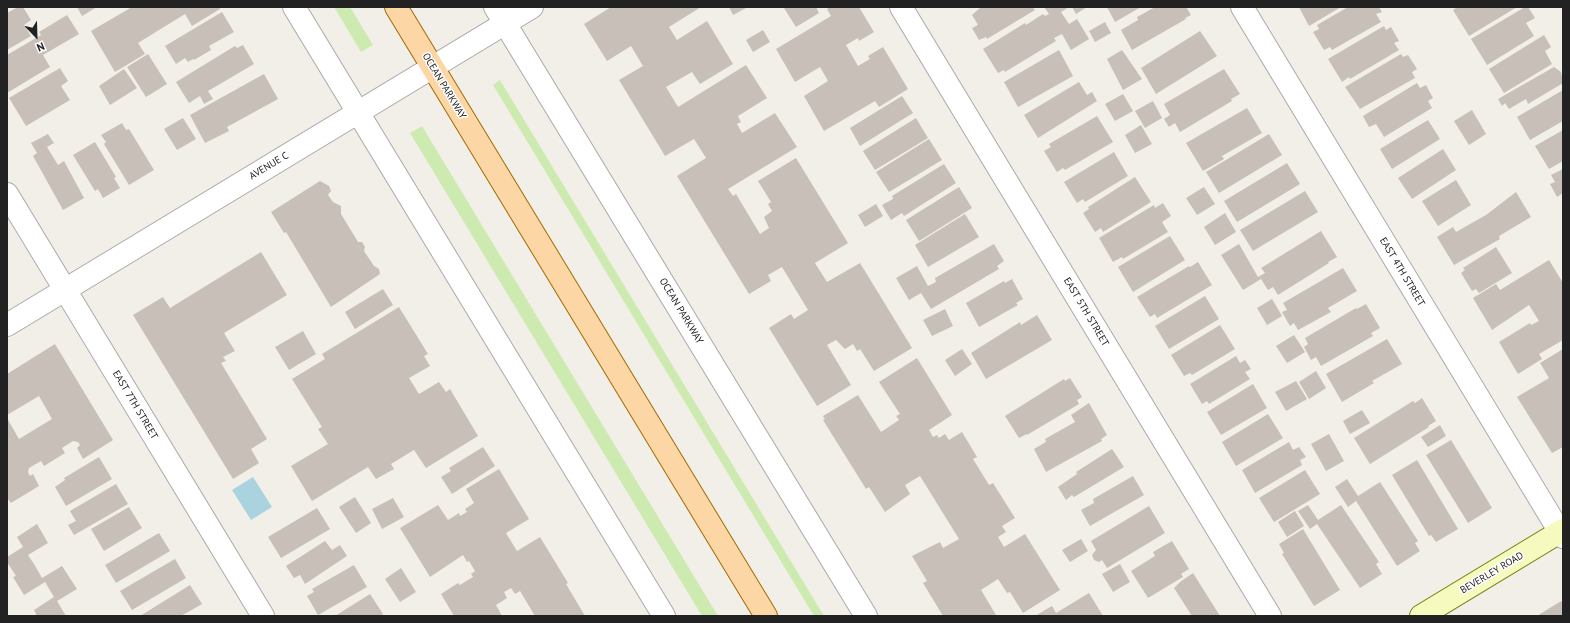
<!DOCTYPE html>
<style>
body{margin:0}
#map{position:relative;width:1570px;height:623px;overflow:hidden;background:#f2efe9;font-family:"PT Sans",sans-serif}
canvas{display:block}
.frame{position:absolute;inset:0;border:8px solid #222;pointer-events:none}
.north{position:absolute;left:16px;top:16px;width:40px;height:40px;-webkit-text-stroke:3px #fff;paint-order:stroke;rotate:157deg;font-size:11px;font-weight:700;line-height:16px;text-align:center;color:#222}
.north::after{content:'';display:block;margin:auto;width:14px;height:18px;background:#222;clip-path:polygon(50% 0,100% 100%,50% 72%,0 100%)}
</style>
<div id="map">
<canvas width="1570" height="623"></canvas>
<div class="frame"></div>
<div class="north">N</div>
</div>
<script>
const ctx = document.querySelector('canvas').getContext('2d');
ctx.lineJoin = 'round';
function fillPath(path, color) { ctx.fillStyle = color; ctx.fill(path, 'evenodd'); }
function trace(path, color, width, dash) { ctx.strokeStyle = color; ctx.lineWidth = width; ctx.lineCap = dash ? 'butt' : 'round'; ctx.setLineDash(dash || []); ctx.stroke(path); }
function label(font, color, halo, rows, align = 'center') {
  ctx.font = font + ' "PT Sans",sans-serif'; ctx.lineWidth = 3; ctx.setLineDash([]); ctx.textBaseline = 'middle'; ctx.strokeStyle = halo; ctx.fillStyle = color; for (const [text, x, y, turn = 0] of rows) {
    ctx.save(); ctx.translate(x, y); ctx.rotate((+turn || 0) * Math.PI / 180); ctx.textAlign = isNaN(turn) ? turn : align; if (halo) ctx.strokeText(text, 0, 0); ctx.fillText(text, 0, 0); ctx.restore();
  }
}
const grass = new Path2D(`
 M334 7H350L373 45 361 52Z
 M500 80 824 616H814L493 85Z
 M422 126 718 616H702L410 133Z`);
const water = new Path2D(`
 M253 477 272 507 251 520 232 490Z`);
const building = new Path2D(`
 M18 7H23L31 20 24 25 31 36 7 50V13Z
 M77 7H97L82 16Z
 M132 7H219L220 9 192 26 185 14 138 43 145 54 115 72 91 31Z
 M611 7H701L669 27 677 40 707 21 733 64 700 84 692 72 666 87 678 107 746 65 767 98 738 116 741 122 737 124 742 133 775 113 797 147 728 189 733 196 736 194 760 234 769 228 764 217 772 211 768 204 771 202 758 181 796 158 848 243 815 263 827 282 860 263 912 348 874 371 860 349 857 351 853 344 845 349 836 340 827 345 851 385 817 406 769 328 791 314 794 319 808 310 782 267 768 275 771 281 749 294 677 176 706 158 694 139 665 156 619 80 643 66 631 46 607 61 584 24Z
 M729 7H748L733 15Z
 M786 7H816L819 13 796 27 784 8Z
 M830 7H859L874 32 859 41 858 38 846 45 858 66 870 59 868 56 883 47 908 89 879 107 875 101 824 131 804 96 828 81 820 67 795 82 776 49 831 16 827 9Z
 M981 7H1033L1035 10 987 39 986 37 979 40 972 28 978 25 972 15Z
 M1044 7H1069L1061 12 1069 24 1077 19 1089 39 1071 50 1062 34 1054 38 1056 41 1005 72 1004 70 998 73 983 49 1025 23 1026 25 1043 14 1045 16 1049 14Z
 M1072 7H1087L1076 14Z
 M1107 7H1141L1115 22Z
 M1155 7H1186L1191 15 1185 18 1186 19 1132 50 1121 30 1138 20 1137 17Z
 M1299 7H1341L1309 26Z
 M1348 7H1379L1382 12 1376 14 1381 22 1332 50 1330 47 1324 50 1313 32 1319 29 1317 25Z
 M1457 7H1517L1469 36 1453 10Z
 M1525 7H1528L1535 18 1526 23 1534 36 1487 65 1471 39Z
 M222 12 234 32 209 46 211 50 194 60 193 59 188 62 185 58 176 64 165 46Z
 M67 15 79 34 43 55 50 67 7 93V55L41 35 39 32Z
 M1105 22 1111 33 1095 42 1089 31Z
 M1384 26 1386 30 1391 27 1399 41 1394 43 1399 50 1350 79 1349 77 1342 82 1328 59Z
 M763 30 770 42 753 52 746 40Z
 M1200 31 1217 56 1156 94 1141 68Z
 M1544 35 1551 47 1545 51 1552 64 1504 93 1489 69Z
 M243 45 254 64 208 91 213 99 204 104 200 96 189 103 176 82 235 46 237 48Z
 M1059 50 1073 76 1018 107 1004 82Z
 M1122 50 1142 79 1123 90 1107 59Z
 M148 54 167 84 146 97 127 67Z
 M1401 54 1403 57 1408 55 1417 69 1412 72 1415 78 1360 109 1345 87Z
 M1554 67 1561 72 1563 83 1528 104 1526 99 1509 109 1505 103 1502 106 1498 99Z
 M60 68 68 81 61 86 70 100 26 126 9 98Z
 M124 69 137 88 110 105 99 86Z
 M1224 69 1240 94 1231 99 1232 101 1180 132 1175 123 1169 127 1164 119 1170 115 1164 104Z
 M264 74 278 99 227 127 229 131 205 143 190 115Z
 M1079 82 1087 95 1092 92 1097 101 1038 138 1024 115Z
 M1417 83 1420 88 1426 85 1433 98 1428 101 1432 108 1384 137 1376 124 1369 127 1363 116Z
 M1563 90V121L1530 140 1517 117Z
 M1123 94 1133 111 1115 121 1105 104Z
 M902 96 913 113 860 146 850 128Z
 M1153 101 1162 118 1145 128 1135 111Z
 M1247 108 1262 133 1222 156 1224 159 1203 171 1186 143Z
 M1472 110 1486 134 1469 145 1454 121Z
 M1097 116 1113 142 1065 170 1063 168 1057 172 1044 151 1051 147 1049 144Z
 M183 118 196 139 177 150 164 129Z
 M916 118 928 138 875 170 863 151Z
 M1428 120 1440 139 1392 169 1380 149Z
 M122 123 126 130 129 129 154 170 129 185 104 144 106 142 101 135Z
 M1141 125 1152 144 1135 153 1125 135Z
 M1563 130V161L1549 169 1535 146Z
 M48 134 54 143 47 147 58 165 64 161 84 198 63 210 33 156 37 153 31 143Z
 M1269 134 1282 155 1219 193 1206 172Z
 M929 139 942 160 889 192 876 172Z
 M95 142 116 177 114 178 120 188 103 198 98 189 95 191 73 155Z
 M1443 149 1456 170 1412 199 1398 178Z
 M1114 152 1128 176 1085 202 1083 199 1077 203 1064 182Z
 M1287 163 1300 184 1237 222 1224 201Z
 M944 164 956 183 904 216 902 213 891 220 882 205 893 199 892 196Z
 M1563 169V193L1557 197 1550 184 1555 182 1551 175Z
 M1135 177 1151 202 1103 232 1101 228 1095 232 1083 213 1089 209 1088 207Z
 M1456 180 1471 205 1438 226 1422 201Z
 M320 181 329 186 331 191 328 195 333 202 341 206V214L358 242H362L365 247 364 251 374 266 379 269 380 274 331 307 286 232 284 233 271 212Z
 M959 187 972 208 919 241 906 220Z
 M1204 187 1215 204 1197 215 1186 198Z
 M1305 191 1318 212 1253 251 1240 230Z
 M1516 192 1531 217 1499 236 1500 239 1454 265 1437 237 1453 227 1456 232 1486 215Z
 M1163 203 1171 216 1162 222 1168 232 1123 259 1122 257 1113 262 1099 238 1154 205 1155 208Z
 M876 204 883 216 865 227 858 215Z
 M1225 213 1236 232 1215 245 1204 227Z
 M965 214 979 237 928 267 915 245Z
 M1321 231 1337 257 1328 262 1329 263 1278 295 1273 287 1268 290 1261 279 1243 290 1221 255 1239 244 1258 277 1265 273 1261 268Z
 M1170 236 1185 260 1133 292 1118 267Z
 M994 244 1004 261 997 266 999 269 931 309 921 293 909 300 896 278 917 266 928 286 936 282 935 278Z
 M1496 247 1512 273 1479 293 1476 289 1472 291 1461 273 1465 270 1463 268Z
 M261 252 287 295 224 333 235 351 223 357 226 361 221 363 267 439 251 449 259 463 233 479 133 315 163 297 170 308Z
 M1549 260 1563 283V340L1539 354 1542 359 1518 374 1499 342 1530 323 1531 325 1539 321 1529 305 1492 330 1473 298 1496 284 1500 290Z
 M1198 262 1212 285 1157 318 1155 314 1150 317 1137 297 1189 266 1190 267Z
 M1343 268 1357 291 1328 308 1331 312 1298 330 1294 323 1290 326 1282 312 1287 310 1283 303Z
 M1012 279 1023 299 1016 303 1018 305 979 327 966 303 1004 281 1005 283Z
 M383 289 393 305 355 329 345 312Z
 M1205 296 1219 319 1169 349 1155 326Z
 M1272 299 1282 316 1267 325 1257 308Z
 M1366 304 1380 328 1371 333 1373 336 1321 366 1316 357 1311 360 1304 347 1308 344 1305 338 1356 308 1357 309Z
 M399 307 428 354 424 356 430 366 409 378 419 394 439 382 446 392 450 389 478 436 426 468 414 450 391 464 394 469 376 479 368 467 312 501 291 466 328 444 318 429 322 427 292 379 325 359 322 354Z
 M945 309 953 326 932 336 923 320Z
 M1037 315 1052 340 986 379 971 353 1020 322 1021 325Z
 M1220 325 1235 349 1192 375 1190 373 1184 376 1171 355Z
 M303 331 316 354 289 370 275 347Z
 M1294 335 1305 352 1287 363 1276 346Z
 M1387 339 1402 364 1372 381 1374 383 1342 402 1326 374Z
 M55 344 113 440 83 459 77 448 80 445 78 442 73 441 62 448 65 453 44 466 41 461 29 468 28 472 30 476 33 474 39 486 11 503 7 498V418L19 439 52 419 39 396 7 415V374Z
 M962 349 972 364 955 376 945 360Z
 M1563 349V447L1552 453 1517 397 1549 378 1540 363Z
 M1236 356 1240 363 1245 360 1251 369 1245 372 1250 379 1209 404 1207 401 1202 404 1190 384Z
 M917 358 952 415 929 430 933 437 937 435 939 438 945 434 949 440 962 432 977 457 973 459 989 485 993 483 1015 518 1002 526 1006 532 998 537 1004 547 1025 534 1060 590 1023 613 1010 592 1007 593 998 579 981 590 996 615 943 616 923 583 927 581 912 556 940 542 943 548 959 539 920 476 905 485 910 494 885 512 869 487 866 489 823 420 825 419 823 416 858 395 881 432 899 420 896 416 900 414 879 382Z
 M1316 371 1326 388 1309 399 1299 382Z
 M1070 378 1082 397 1077 400 1079 404 1027 435V434L1019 438 1005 416 1064 379 1065 381Z
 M1296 381 1307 399 1286 411 1275 392Z
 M1253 384 1267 408 1221 435 1207 412Z
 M1422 398 1436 421 1428 426 1429 427 1370 464 1354 438 1413 401 1415 403Z
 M1089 403 1107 435 1101 439 1102 441 1046 472 1034 449 1046 442 1045 439 1075 422 1071 415Z
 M1362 410 1370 423 1350 434 1343 421Z
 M1268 414 1283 438 1236 466 1222 442Z
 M1440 425 1446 436 1428 447 1421 437Z
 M1329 434 1344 461 1326 471 1311 444Z
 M1451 440 1492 508 1468 523 1426 455Z
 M1289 442 1293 450 1299 447 1306 457 1300 460 1302 465 1255 493 1242 470Z
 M483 447 495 466 452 494 441 477 451 471 449 468Z
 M1112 449 1124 467 1074 497 1072 495 1066 500 1058 487 1077 474 1076 472Z
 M99 457 112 479 66 506 55 487 65 480 64 478Z
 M1417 460 1458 529 1436 542 1431 535 1429 536 1392 475Z
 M499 469 529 519 506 533 517 551 540 537 568 583 566 584 585 616H535L520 591 515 594 511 588 504 592 507 598 496 605 502 616H454L441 594 458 583 460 585 473 577 471 574 475 571 469 561 467 562 463 555 430 577 400 528 438 505 448 520 459 513 460 516 467 512 465 509 474 503 466 489Z
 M1305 470 1320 494 1274 522 1259 498Z
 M1133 476 1144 495 1090 526 1081 510 1094 503 1093 499Z
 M1347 479 1358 496 1380 482 1418 541 1415 543 1420 551 1397 566 1356 501 1348 507 1335 487Z
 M116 484 128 504 74 535 68 525 76 521 70 511Z
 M355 497 371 523 356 533 339 507Z
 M393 498 404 517 382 529 372 509Z
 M1308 505 1318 520 1341 505 1379 562 1376 564 1382 574 1360 588 1317 524 1310 529 1298 511Z
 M1149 506 1165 533 1107 568 1102 560 1099 562 1094 560 1092 555 1096 550 1091 541Z
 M129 507 142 528 104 551 91 529Z
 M317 508 330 529 281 558 268 537Z
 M1295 511 1304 526 1287 537 1278 522Z
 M37 524 48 543 28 555 34 564 42 578 62 566 77 589 57 601 66 616H37L34 610 54 597 45 582 24 595 13 577 16 576 7 562V557L23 547 17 537Z
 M1303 529 1340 590 1314 606 1282 554 1284 553 1279 544Z
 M159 533 170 551 116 583 105 565Z
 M1081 539 1088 551 1070 562 1062 550Z
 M325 541 332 550 340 545 347 556 305 584 300 575 294 578 286 566Z
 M1172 541 1189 569 1181 574 1183 577 1148 598 1131 571 1155 556 1153 552Z
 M175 559 186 578 132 610 120 591Z
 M1120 564 1130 582 1113 592 1102 574Z
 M354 565 367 587 318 615 307 596 314 592 312 589Z
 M401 568 416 592 400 602 385 579Z
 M1193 573 1220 616H1192L1174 588 1180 582Z
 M190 585 202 604 181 616H140Z
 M1089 593 1103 616H1035L1052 606 1056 613Z
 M370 594 383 614 381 616H335Z
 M1561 601 1563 605V616H1537Z`);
const street = new Path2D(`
 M294 7 664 616
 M495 7 866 616
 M901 7 1270 616
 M1242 7 1563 537
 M7 194 263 616
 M7 325 532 7`);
const secondary = new Path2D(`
 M1421 616 1563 530`);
const primary = new Path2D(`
 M396 7 766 616`);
const streetNames = [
 ["OCEAN PARKWAY",444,86,59],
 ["AVENUE C",269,166,-31],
 ["EAST 4TH STREET",1402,272,59],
 ["OCEAN PARKWAY",681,311,59],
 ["EAST 5TH STREET",1086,312,59],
 ["EAST 7TH STREET",135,405,59],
 ["BEVERLEY ROAD",1492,573,-31]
];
fillPath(grass, '#cdebb0');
fillPath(water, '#aad3df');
fillPath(building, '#c7bfb8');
trace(street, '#a9a9a9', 24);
trace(secondary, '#707d05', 24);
trace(primary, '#a06b00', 24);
trace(street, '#fff', 22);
trace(secondary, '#f7fabf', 22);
trace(primary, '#fcd6a4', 22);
label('10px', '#222', '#fff', streetNames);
</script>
